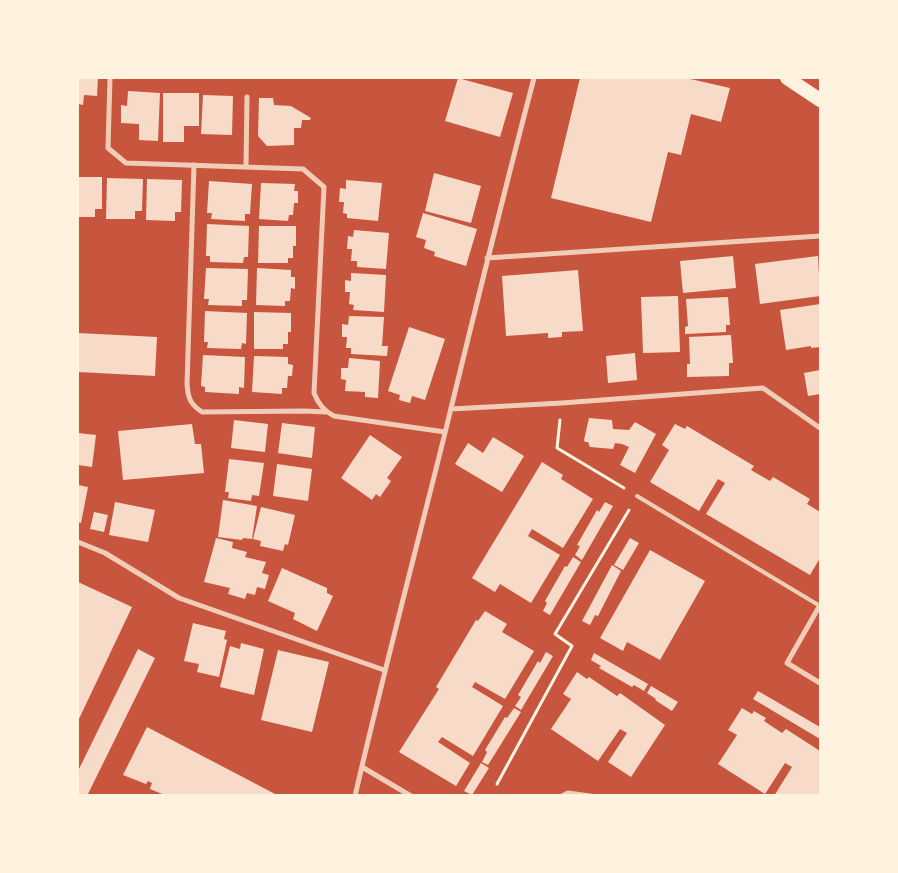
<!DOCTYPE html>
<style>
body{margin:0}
#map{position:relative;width:898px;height:873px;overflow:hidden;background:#c8553d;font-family:"Golos Text",sans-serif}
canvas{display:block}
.frame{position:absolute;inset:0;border:79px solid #fff3e0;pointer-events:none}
</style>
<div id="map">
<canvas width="898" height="873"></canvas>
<div class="frame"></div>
</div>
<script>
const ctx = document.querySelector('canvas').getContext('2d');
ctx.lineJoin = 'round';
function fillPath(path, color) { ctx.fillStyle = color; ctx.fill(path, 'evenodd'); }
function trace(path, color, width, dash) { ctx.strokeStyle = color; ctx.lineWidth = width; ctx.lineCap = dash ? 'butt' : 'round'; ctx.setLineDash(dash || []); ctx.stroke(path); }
const building = new Path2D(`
 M78 78H98L97 96 84 95 83 105 78 104Z
 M458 78 513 93 500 137 445 121Z
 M580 78H686L730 88 721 122 691 114 681 155 668 152 651 222 551 198Z
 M128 91 160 93 158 141 139 140V124L121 123V105L127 106Z
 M163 93H199V126H184V142H163Z
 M203 95 233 96 232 135 201 134Z
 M259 98H273L274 105 291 106 311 118 310 120H302L301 128H294V145L267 146 258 136Z
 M434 173 481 186 471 223 425 211Z
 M78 177H102V209H95V217H78Z
 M107 178 143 179 142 211H135V219H106Z
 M147 179 182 180 181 212H175V221L146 220Z
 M346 180 382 183 378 221 347 218V214L343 213 344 202H339L340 188 346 189Z
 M209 181 252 184 250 214H245V221L211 219 212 213H207Z
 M261 183 295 184 294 191H298V203H294L293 215H289L288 221 259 219Z
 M423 213 477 229 466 266 434 256 435 252 424 248 426 240 416 237Z
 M207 224 249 226 248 257H244L243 263 210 262V256H206Z
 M259 226H296V246H293V258H288V263H258Z
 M354 230 389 233 386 269 357 267V261H351L352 249H347L348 236 353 237Z
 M733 256 736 288 683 293 680 261Z
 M818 256 820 296 760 304 755 264Z
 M206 268 248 269 247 300H242V306L208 305 209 299H204Z
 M257 268 291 270V277H295V289L291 288 290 301H285V306L256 305Z
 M578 270 583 331 562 332V337L548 338V333L506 336 502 276Z
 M351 273 386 275 384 312 353 310 354 305 349 304 350 292H345V280L351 281Z
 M678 296 680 352 643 353 641 297Z
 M728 297 730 325H726V332L685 334V327L688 326 686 299Z
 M820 304V347L811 348V346L786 350 780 310Z
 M205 311 247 313 246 344 242 343 241 349 207 348 208 342H204Z
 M254 312 291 313V332H288V344H283V349H254Z
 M349 316 384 317 382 346H388L387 356 351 354V348H346L347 337H342V324L348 325Z
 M409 327 445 339 425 400 412 396 410 403 399 400 400 395 388 391Z
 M78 333 157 337 155 376 78 372Z
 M731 335 733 363H729V376L687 377V364H690L689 337Z
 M635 353 637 380 608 383 606 356Z
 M203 355 245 357 244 388 239 387V394L205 392V387L201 386Z
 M254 356 288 357V364L293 365 292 376H288L287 388H282V394L252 392Z
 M349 358 380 361 378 398 365 397V392L345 391 346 380 341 379V368H348Z
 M820 370V394L808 396 804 373Z
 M589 418 612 420 613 429 629 430 635 422 656 434 635 473 620 465 629 447 622 444 615 443 613 449 590 447 588 442H585L584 440Z
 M234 420 268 424 265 452 231 448Z
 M282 423 315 427 312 458 278 453Z
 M192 424 195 444H201L204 473 123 480 118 431Z
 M675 424 685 429 687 426 754 466 751 470 770 481 773 477 810 499 807 504 820 512V558L810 575 706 514 725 483 718 479 699 511 650 482 669 450 662 445Z
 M78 433 96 435 92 467 78 465Z
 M370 435 402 457 387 478 391 481 380 497 376 494 372 500 341 478Z
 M493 437 524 456 502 492 455 464 468 443 483 453Z
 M229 459 264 463 259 496 252 495 251 501 228 498 229 492H225Z
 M542 462 563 475 561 479 593 499 563 548 532 529 528 536 560 555 531 603 500 584 495 592 472 578Z
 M277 464 312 469 308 501 273 496Z
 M78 485 88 487 81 523 78 522Z
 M223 500 257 506 252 539 243 538 242 540 218 537Z
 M115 502 155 510 148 542 109 535Z
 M605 502 613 506 582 560 575 555 580 546 577 545 597 510 599 512Z
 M261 507 295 515 288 545 285 544 283 551 260 546 261 541 253 539Z
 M94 512 108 515 104 532 90 529Z
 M216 538 233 542 232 548 247 552 245 557 266 562 262 573 269 575 265 589 257 587 255 595 247 593 245 599 228 594 230 588 204 582Z
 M630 538 639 543 623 570 614 565Z
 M650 550 705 581 660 660 627 642 623 651 600 638Z
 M573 557 581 562 550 615 543 611 547 603 545 601 565 566 567 567Z
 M612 565 621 571 598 616 595 615 590 625 582 621Z
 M282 568 327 588V593L333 596 317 631 293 619 295 613 268 601Z
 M78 582 132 607 78 721Z
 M485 611 507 624 502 632 534 651 505 699 475 682 472 687 503 706 473 756 442 737 438 742 470 763 456 786 399 752 439 689 436 687 476 620 478 621Z
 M193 623 226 631 224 639 227 640 219 677 197 672 199 664 184 661Z
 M241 643 264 649 254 695 220 687 230 646 240 649Z
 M138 649 155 658 87 796H78V771Z
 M278 650 329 662 312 732 261 720Z
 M546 652 553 656 521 710 515 706 521 697 518 695 538 661 540 663Z
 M594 653 648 684 644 691 634 685 632 687 599 668 601 666 591 660Z
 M577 672 587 679 589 677 617 696 620 693 665 725 631 777 608 762 627 733 620 729 598 761 551 729 571 699 563 694Z
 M651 686 678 702 672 711 655 700 656 699 647 693Z
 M758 691 820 727V739L753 699Z
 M514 708 521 712 488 765 482 762 487 752 485 750 505 717 507 718Z
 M742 708 752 714 754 711 766 718 764 721 782 733 786 729 820 751 819 754 820 755V796H774L792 767 785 763 765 794 718 764 737 735 728 730Z
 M147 727 279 796H167L150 789 152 783 148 781 146 784 123 775Z
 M481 763 489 768 472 795 464 791Z`);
const path = new Path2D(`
 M560 420 557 448 624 488
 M497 784 572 646 555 634 629 510`);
const service = new Path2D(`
 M637 496 820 606`);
const minor = new Path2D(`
 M110 78 108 148 126 163 303 169 324 187 314 393C318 404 324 411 334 416L445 432
 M194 165 187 384C188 398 190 404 202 412L304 411 326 412
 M246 167 247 97
 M487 258 820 236
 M451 409 562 403 763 388 820 428
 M78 542 105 553 179 598 384 670
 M820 605 787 663 820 683
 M362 767 411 796
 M355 796C383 674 415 554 445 433 474 314 503 196 534 78
 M562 796 568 793 590 796`);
const trunk = new Path2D(`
 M787 78 820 100`);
fillPath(building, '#f7dbc8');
trace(path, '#fff3e0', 3);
trace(service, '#f1ccb7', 4);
trace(minor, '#f1ccb7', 5);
trace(trunk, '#fff3e0', 14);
</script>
